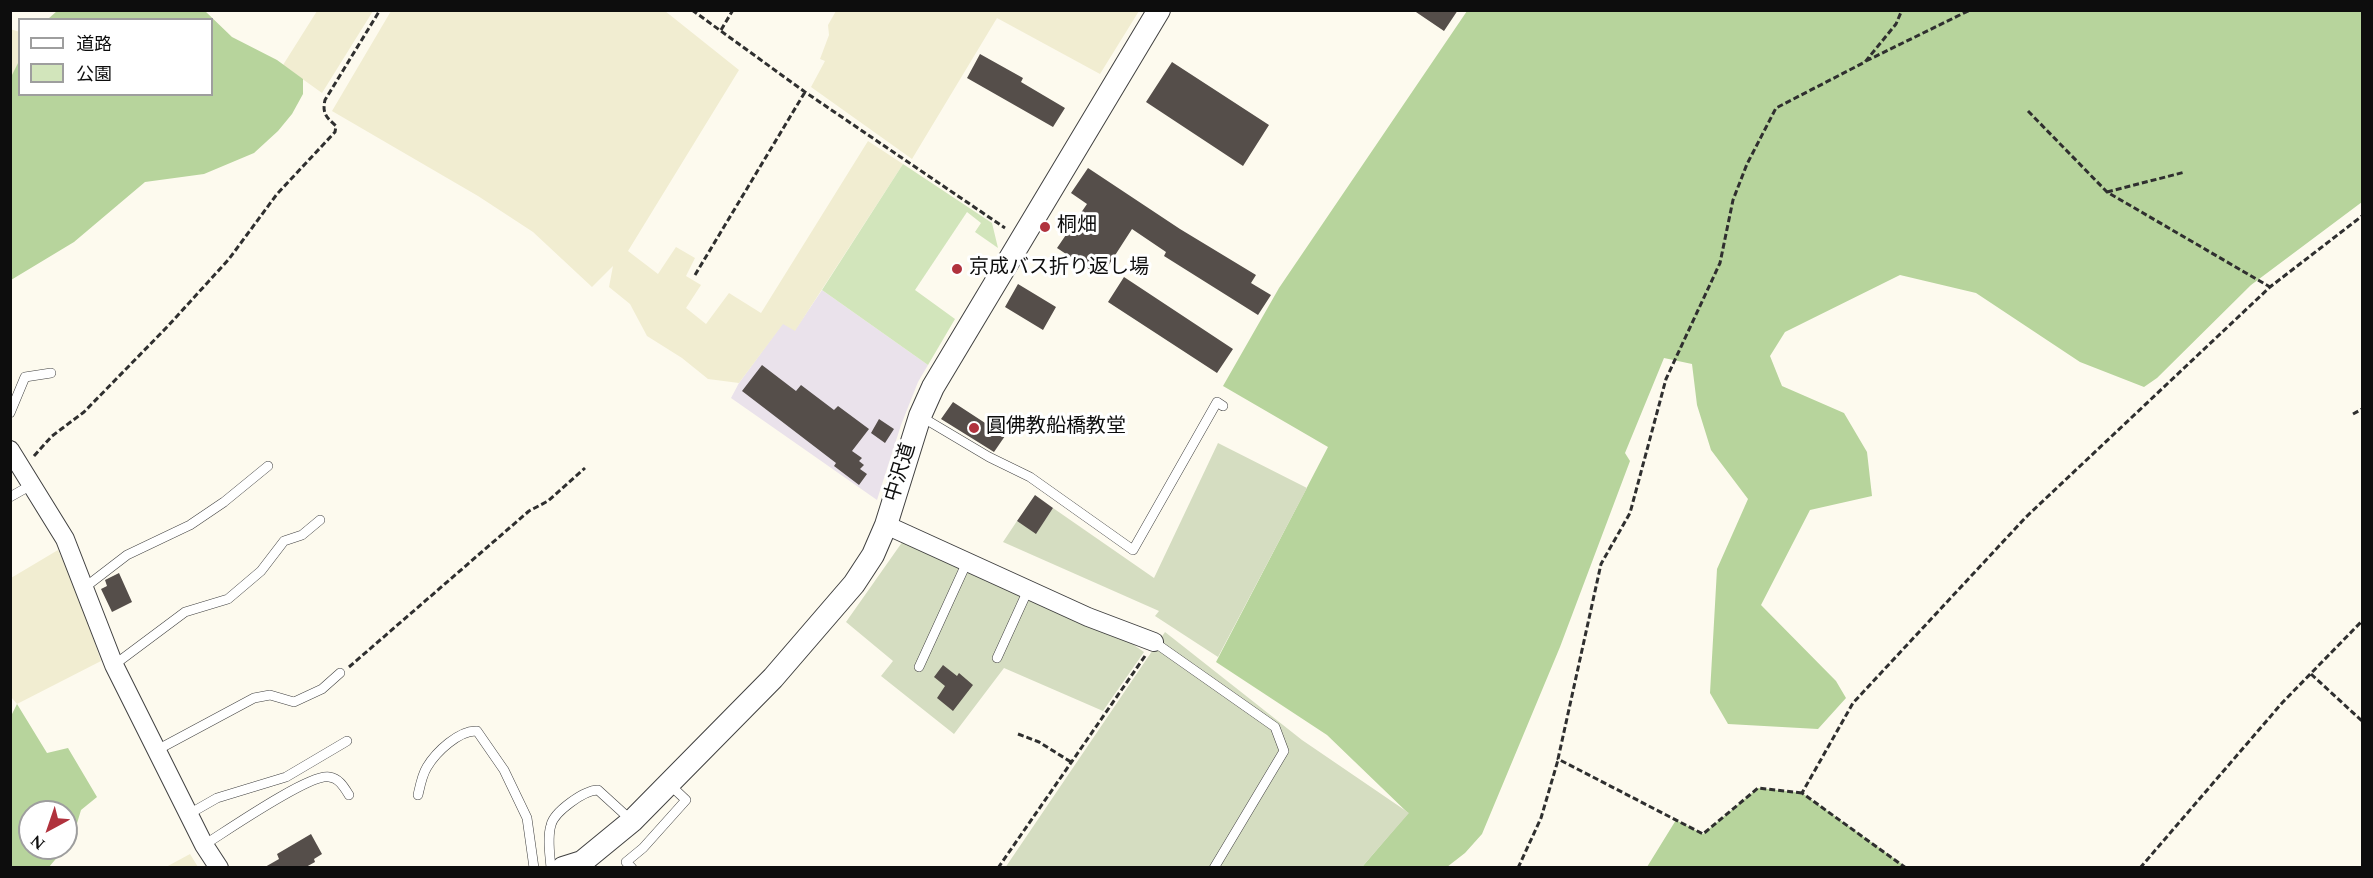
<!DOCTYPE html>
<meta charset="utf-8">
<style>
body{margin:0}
#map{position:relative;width:2373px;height:878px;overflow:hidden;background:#fdfaee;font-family:Spectral,"Noto Sans JP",serif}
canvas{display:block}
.frame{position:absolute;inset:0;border:12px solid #0d0d0d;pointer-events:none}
.legend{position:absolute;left:18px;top:18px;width:195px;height:78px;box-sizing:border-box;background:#fff;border:2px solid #9e9e9e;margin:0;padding:8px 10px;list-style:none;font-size:18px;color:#0d0d0d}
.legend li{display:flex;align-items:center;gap:12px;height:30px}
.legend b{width:30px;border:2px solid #9e9e9e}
.north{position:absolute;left:18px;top:800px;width:60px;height:60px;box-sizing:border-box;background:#fff;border:2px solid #9e9e9e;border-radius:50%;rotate:220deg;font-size:16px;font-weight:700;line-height:24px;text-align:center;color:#0d0d0d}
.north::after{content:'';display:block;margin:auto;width:21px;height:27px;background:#b0323d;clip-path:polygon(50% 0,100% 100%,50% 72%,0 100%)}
</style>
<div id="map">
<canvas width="2373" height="878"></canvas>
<div class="frame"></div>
<ul class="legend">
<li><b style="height:8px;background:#fff"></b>道路</li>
<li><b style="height:16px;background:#d2e5bb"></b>公園</li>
</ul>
<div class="north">N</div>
</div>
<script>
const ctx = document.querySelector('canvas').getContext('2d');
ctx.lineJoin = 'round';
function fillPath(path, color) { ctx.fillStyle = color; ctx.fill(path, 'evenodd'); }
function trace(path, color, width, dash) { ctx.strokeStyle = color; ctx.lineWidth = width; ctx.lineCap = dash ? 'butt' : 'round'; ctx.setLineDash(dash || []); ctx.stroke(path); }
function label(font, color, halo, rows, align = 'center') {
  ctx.font = font + ' Spectral,"Noto Sans JP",serif'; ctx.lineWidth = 6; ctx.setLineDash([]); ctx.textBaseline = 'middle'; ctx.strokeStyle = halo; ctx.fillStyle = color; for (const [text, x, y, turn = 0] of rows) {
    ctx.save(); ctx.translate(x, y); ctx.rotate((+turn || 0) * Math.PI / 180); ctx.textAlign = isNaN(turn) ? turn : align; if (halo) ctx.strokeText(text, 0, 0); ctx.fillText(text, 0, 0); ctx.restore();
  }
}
const industrial = new Path2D(`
 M822 290 928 365 918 382 901 425 877 500 731 398 739 383 783 323 795 330Z`);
const farmland = new Path2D(`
 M317 11H373L322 93 283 65Z
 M391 11H665L739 70 628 251 658 274 676 247 695 258 686 276 701 285 686 308 706 324 729 293 761 313 868 141 903 164 795 331 783 324 739 383 708 379 682 358 647 336 630 304 609 287 613 266 592 287 533 232 478 196 332 111Z
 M836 11V10L1139 11 1100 74 997 18 912 159 811 87 825 61 820 59 829 35 828 25Z
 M10 29 20 32 19 61 11 79Z
 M58 550 76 588 101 661 17 704 11 697V578Z
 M190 854 198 867H166Z`);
const green = new Path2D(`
 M903 164 992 223 998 248 975 232 981 223 967 212 915 290 955 319 928 365 822 290Z`);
const forest = new Path2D(`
 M57 11H205L232 37 277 60 303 79V94L292 114 278 131 254 153 204 174 145 182 74 242 11 280 10 79 19 61 20 94H212V20L48 19Z
 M1467 11H2362V202L2251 285 2157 378 2144 387 2080 362 1976 293 1900 275 1785 332 1770 356 1782 386 1844 413 1867 452 1872 496 1810 510 1761 605 1836 681 1846 698 1818 729 1728 724 1710 693 1717 569 1748 499 1711 450 1697 405 1692 364 1664 358 1625 453 1630 461 1560 647 1482 834 1465 853 1447 867H1362L1408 813 1327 735 1216 662 1328 447 1223 386 1279 288Z
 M17 704 47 753 68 748 97 797 81 810 72 840 66 847V812H30V848H65L49 867H11L10 718Z
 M1758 788 1802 793 1906 867H1647L1676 820 1703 834Z`);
const cemetery = new Path2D(`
 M1218 443 1307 488 1218 657 1155 616 1159 611 1003 542 1017 521 1036 533 1053 508 1154 578Z
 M903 541 1131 643 1144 652 1103 711 1004 668 954 734 881 676 893 661 846 622Z
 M1165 632 1302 740 1409 813 1362 867 1005 868Z`);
const building = new Path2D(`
 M1413 10H1458L1444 31Z
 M980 54 1023 78 1021 82 1065 108 1053 127 967 78Z
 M1172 62 1269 125 1243 166 1146 102Z
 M1088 168 1180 229 1256 275 1251 283 1271 295 1258 315 1164 256 1166 252 1132 229 1101 277 1057 248 1087 204 1071 193Z
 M1124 277 1233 349 1217 373 1108 302Z
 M1018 284 1056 307 1043 330 1005 307Z
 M762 365 796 391 801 385 834 410 838 406 869 429 852 451 862 458 859 461 864 465 860 469 867 474 859 485 834 466 836 463 742 391Z
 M953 402 1005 436 994 452 941 419Z
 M879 419 894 429 885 443 871 433Z
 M1035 495 1053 508 1036 534 1017 521Z
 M119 573 132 602 112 612 101 589 107 586 105 580Z
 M943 665 957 676 959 673 973 685 953 711 937 698 945 686 934 677Z
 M311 834 322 854 314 859 315 862 306 867H265L279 859 277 854Z`);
const path = new Path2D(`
 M692 10 805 92 1005 228
 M721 30 733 10
 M1866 61 1970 10
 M2028 111 2107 192 2270 287
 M2107 192 2185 172
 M695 275 805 92
 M2353 414 2362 409
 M34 456 52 436 84 412 168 326 229 259 277 194 335 132 336 126C326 117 322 113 325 100L380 10
 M349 667 529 511 548 501 585 468
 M2311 674 2362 721
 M1018 734 1039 742 1071 762
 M1802 793 1758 788 1703 834 1558 759 1601 564 1630 513 1666 379 1720 263 1733 200 1747 164 1776 108 1865 62 1896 24 1902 10
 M998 868 1145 656
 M1518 868 1541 818 1558 760
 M1906 868 1802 793 1853 703 2026 517 2270 287 2362 216
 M2140 868 2282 703 2362 621`);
const service = new Path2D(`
 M10 413 25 377 51 373
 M920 416 989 457 1030 477 1133 550 1217 402 1223 406
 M10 497 33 484
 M84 588 127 555 190 525 224 502 268 466
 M1154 642 1275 727 1284 751 1214 868
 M997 658 1028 590
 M114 665 185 612 228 599 261 571 284 541 302 535 320 520
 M919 667 967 562
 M157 750 254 698 270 695 294 702 322 689 340 673
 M418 795C420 786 422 775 427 767 436 752 459 730 477 731L504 770 527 818 534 868
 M189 814 217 798 286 777 347 741
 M204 845C225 832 310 773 329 777 339 778 344 787 349 795
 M551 868C550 855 547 838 551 825 554 812 584 790 598 790L632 821
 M632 868 626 862 643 848 686 800 669 784`);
const minor = new Path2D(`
 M10 450 65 539 114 665 204 845 219 868
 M886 525 1088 617 1154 642`);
const tertiary = new Path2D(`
 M563 868 582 862 632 821 773 678 854 584 873 555 886 525 920 416 933 387 1159 10`);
const markers = [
 [1045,227,6,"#b0323d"],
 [957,269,6,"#b0323d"],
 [974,428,6,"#b0323d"]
];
const poiNames = [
 ["桐畑",1057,227],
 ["京成バス折り返し場",969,269],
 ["圓佛教船橋教堂",986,428]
];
const streetNames = [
 ["中沢道",902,473,-73]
];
fillPath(industrial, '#eae2eb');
fillPath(farmland, '#f1edd1');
fillPath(green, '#d2e5bb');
fillPath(forest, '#b7d49c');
fillPath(cemetery, '#d5ddc1');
fillPath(building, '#554e4a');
trace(service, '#404040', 10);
trace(minor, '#404040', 20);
trace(tertiary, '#404040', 24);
trace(path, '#2f2f2f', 3, [6, 3]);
trace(service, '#fff', 9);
trace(minor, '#fff', 18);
trace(tertiary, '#fff', 22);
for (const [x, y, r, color] of markers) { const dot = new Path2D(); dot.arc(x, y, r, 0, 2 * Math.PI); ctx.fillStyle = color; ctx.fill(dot); trace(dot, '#fff', 2); }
label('20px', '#0d0d0d', '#fff', poiNames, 'left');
label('20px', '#0d0d0d', '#fff', streetNames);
</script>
